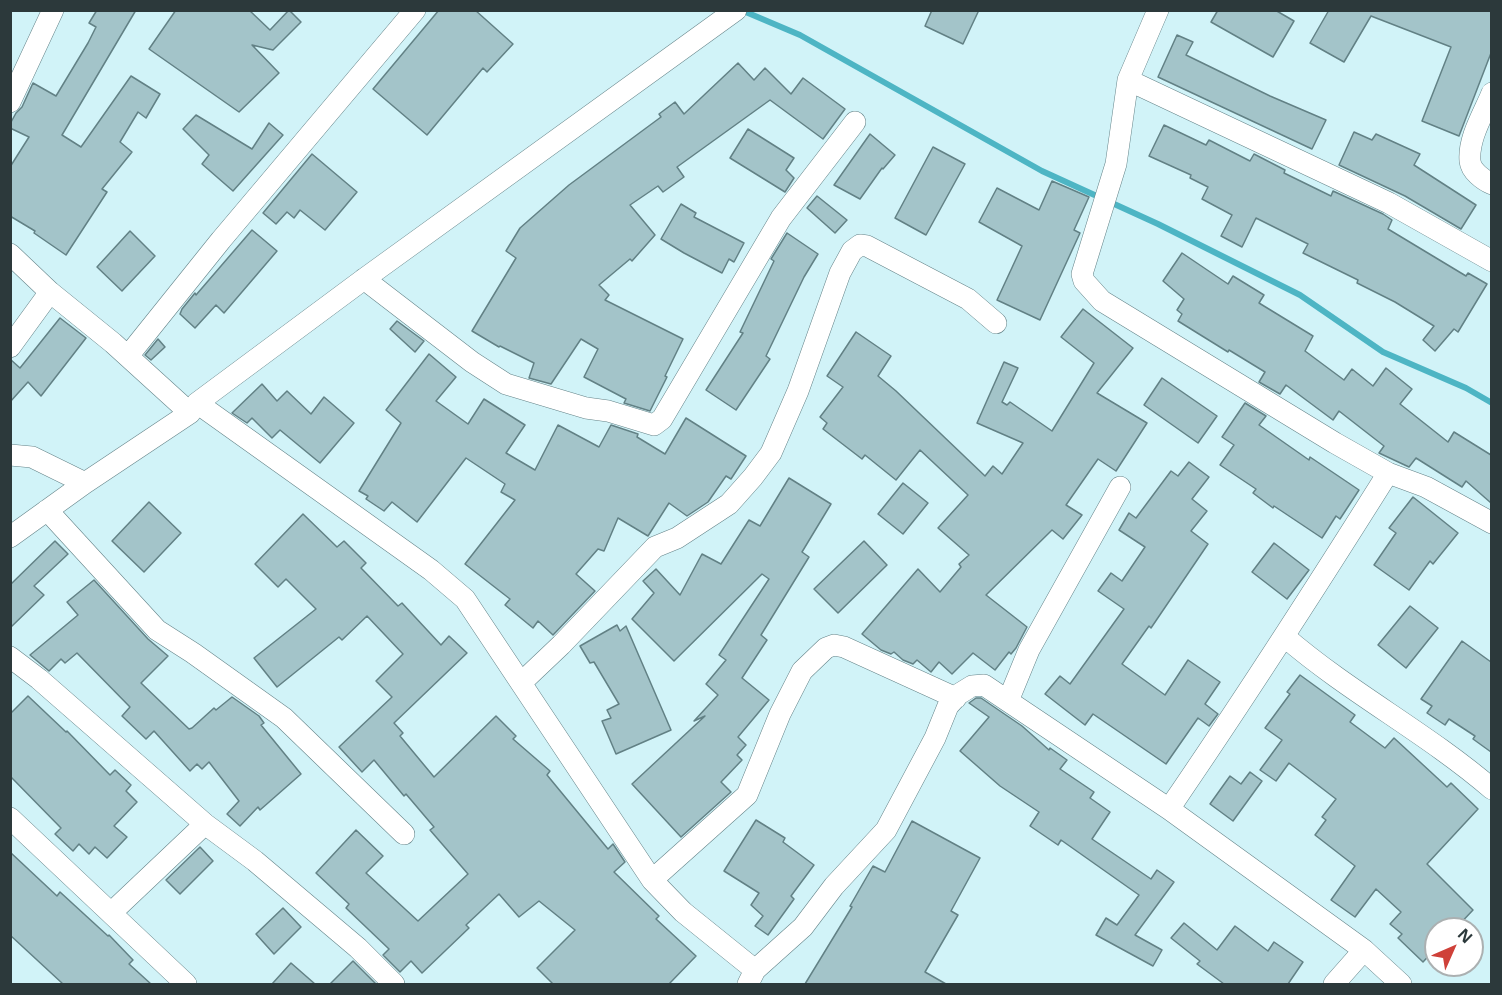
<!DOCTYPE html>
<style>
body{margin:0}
#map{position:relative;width:1502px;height:995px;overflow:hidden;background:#d1f3f8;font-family:"Noto Sans",sans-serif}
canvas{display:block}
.frame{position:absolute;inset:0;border:12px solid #2c393b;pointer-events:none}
.north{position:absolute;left:1424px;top:917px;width:60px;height:60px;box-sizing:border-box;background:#fff;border:2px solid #abb0b1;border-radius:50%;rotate:45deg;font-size:16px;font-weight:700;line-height:24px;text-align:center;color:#2c393b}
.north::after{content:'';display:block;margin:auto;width:21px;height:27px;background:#cf4139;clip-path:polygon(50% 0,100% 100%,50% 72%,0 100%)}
</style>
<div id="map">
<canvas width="1502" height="995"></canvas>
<div class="frame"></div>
<div class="north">N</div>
</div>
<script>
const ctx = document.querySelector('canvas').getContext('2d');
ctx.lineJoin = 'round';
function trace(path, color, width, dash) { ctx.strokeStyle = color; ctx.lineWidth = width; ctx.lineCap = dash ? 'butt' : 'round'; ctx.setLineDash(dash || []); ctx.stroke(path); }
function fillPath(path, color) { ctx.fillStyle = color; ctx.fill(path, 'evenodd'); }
const stream = new Path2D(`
 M741 10 800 35 1042 171 1158 224 1300 295 1383 352 1466 388 1492 403`);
const building = new Path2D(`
 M97 10H136L62 135 81 147 131 76 160 94 146 118 138 112 120 142 132 152 102 189 107 192 66 255 34 233 35 231 10 216V167L29 137 10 128V124L16 113 22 107 33 83 56 96 88 43 96 27 89 23Z
 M176 10H249L270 30 289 10 301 22 273 50 252 45 279 73 239 112 149 49Z
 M439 10H475L513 44 487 72 483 68 427 135 373 89Z
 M932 10H979L963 44 925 26Z
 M1218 10H1275L1294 21 1273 57 1211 22Z
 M1329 10H1491V53L1459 136 1422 121 1451 47 1371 16 1344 62 1310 43Z
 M1177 35 1193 42 1186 55 1270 96 1326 120 1312 149 1158 77Z
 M738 63 754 80 765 68 791 94 803 78 845 109 823 139 770 100 677 167 684 177 663 192 658 186 630 205 655 235 632 261 630 259 599 285 609 295 605 300 683 339 665 376 667 377 650 411 624 403 626 399 584 377 598 349 581 339 551 384 529 378 534 363 500 346 499 347 472 331 516 258 506 251 520 228 569 185 661 117 659 114 675 102 684 114Z
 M196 115 252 149 269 123 283 135 233 191 202 164 209 155 183 129Z
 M1164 125 1206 145 1209 140 1250 161 1254 154 1285 170 1284 173 1331 196 1333 191 1383 214 1392 220 1388 229 1466 276 1468 273 1487 284 1458 332 1454 329 1435 351 1423 340 1434 326 1395 302 1357 283 1358 280 1303 253 1308 244 1256 218 1242 247 1221 236 1232 215 1202 199 1208 187 1190 178 1191 175 1149 156Z
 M748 129 794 158 786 170 794 178 785 192 730 158Z
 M1354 132 1372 140 1376 134 1420 154 1414 165 1476 205 1461 229 1405 196 1339 165Z
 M870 134 895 155 883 169 882 168 860 199 834 185Z
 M933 147 965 164 926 235 895 218Z
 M312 154 357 192 325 230 300 210 294 218 287 212 276 224 263 213Z
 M1052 181 1089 197 1074 230 1080 233 1040 320 997 300 1022 246 979 222 997 188 1039 210Z
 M817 196 847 220 835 233 807 208Z
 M681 204 696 213 694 217 744 243 734 262 729 259 722 273 684 253 661 239Z
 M252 230 277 251 224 313 216 305 195 328 180 314 182 309 195 293 196 295Z
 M130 231 155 256 122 291 97 267Z
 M787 233 818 254 804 277 766 356 770 359 736 410 706 390 743 333 740 332 774 261 771 259Z
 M1182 253 1228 284 1233 276 1264 295 1259 303 1313 336 1305 351 1344 380 1352 369 1373 386 1386 368 1412 389 1400 404 1448 442 1454 432 1491 455V503L1466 481 1462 487 1416 458 1409 467 1379 453 1384 446 1339 411 1333 420 1286 385 1280 394 1259 382 1265 372 1229 350 1228 352 1178 321 1182 314 1177 310 1184 299 1163 281Z
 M1083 309 1133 348 1097 393 1147 423 1116 471 1098 459 1066 505 1082 515 1063 539 1052 530 986 595 1027 627 1016 648 1011 654 1009 652 995 670 973 653 952 674 939 662 931 672 917 660 913 664 903 660 894 652 891 654 881 650 862 634 918 569 940 592 961 567 959 564 969 555 938 528 968 495 920 450 896 480 865 455 862 459 823 429 827 423 820 417 843 387 827 376 856 332 891 356 878 376 896 391 985 476 993 466 1002 474 1023 443 977 423 1004 362 1018 368 1002 402 1007 405 1010 402 1052 431 1094 363 1061 337Z
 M60 318 86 338 41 396 28 382 10 402V359L20 368Z
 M397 321 424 341 415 352 390 329Z
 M158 339 165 347 151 360 145 355Z
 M429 354 456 377 436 401 468 424 484 399 525 425 506 453 535 470 558 425 599 447 611 425 638 434 637 437 665 454 686 418 746 456 731 479 726 476 708 502 687 516 669 503 648 536 618 518 604 551 598 549 576 574 595 591 553 635 538 621 533 628 505 605 510 599 465 564 515 500 501 492 505 484 466 458 417 522 392 502 384 511 366 499 368 496 359 491 401 423 386 410Z
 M1162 378 1217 416 1198 443 1144 405Z
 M262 384 277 401 287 391 311 414 324 397 354 423 320 463 280 430 272 438 252 418 247 423 232 413Z
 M1245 403 1266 416 1259 425 1309 460 1310 457 1359 490 1340 519 1336 516 1322 538 1274 506 1273 508 1253 493 1256 489 1220 465 1234 445 1222 437Z
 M1189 462 1209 477 1192 499 1207 511 1191 531 1208 544 1151 628 1149 626 1122 664 1165 695 1188 660 1220 682 1205 704 1218 714 1209 726 1198 718 1166 764 1093 714 1085 725 1045 694 1060 676 1070 684 1124 609 1098 591 1111 573 1122 581 1145 547 1119 530 1129 513 1136 518 1171 471 1178 476Z
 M789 478 831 504 802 552 809 557 761 635 767 640 742 678 769 700 738 737 746 745 737 755 742 760 721 782 731 792 681 837 632 784 705 716 694 721 718 695 706 684 726 660 719 655 769 579 762 574 674 661 632 619 654 593 643 581 656 569 680 595 702 554 721 564 749 520 760 526Z
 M903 483 928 503 903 534 878 514Z
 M1413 497 1458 533 1433 564 1430 561 1409 590 1374 565 1396 533 1389 528Z
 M149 502 181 533 144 572 112 541Z
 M303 514 337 547 344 541 366 563 361 568 398 606 402 603 441 645 449 636 467 653 394 723 403 733 400 736 434 777 496 716 516 736 513 739 550 771 547 775 608 849 613 844 625 862 614 872 659 916 656 919 696 956 669 984H553L537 968 575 930 539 901 519 917 499 894 466 925 469 928 422 973 411 961 400 972 383 955 389 949 346 908 349 904 316 873 356 830 383 856 366 873 418 921 468 874 430 830 434 827 406 794 404 796 374 760 362 772 339 747 392 697 376 681 403 654 367 616 342 640 339 637 277 687 254 658 316 609 286 579 278 587 255 564Z
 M55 541 68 554 34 586 44 595 10 628V585Z
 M864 541 887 565 838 613 814 589Z
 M1274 543 1309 570 1287 599 1252 572Z
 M94 580 148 639 168 656 141 683 189 729 192 728 214 708 216 710 232 697 259 716 264 723 261 725 301 774 260 810 258 807 240 826 227 814 239 801 209 762 202 769 197 764 190 771 154 731 146 739 122 716 130 707 77 653 65 663 61 659 49 671 30 655 78 615 67 602Z
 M1410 606 1438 628 1406 668 1378 645Z
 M617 625 620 631 626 626 671 730 616 754 602 721 611 718 607 710 619 704 594 662 590 663 580 646Z
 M1462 641 1491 662V752L1473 739 1475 736 1449 719 1445 725 1427 713 1432 706 1421 699Z
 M1300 675 1355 715 1350 722 1385 748 1394 738 1447 787 1451 783 1478 809 1427 864 1473 910 1455 929H1436V948L1423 962 1398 938 1402 934 1390 924 1401 912 1376 889 1355 917 1331 900 1355 866 1315 835 1326 820 1322 817 1336 799 1289 763 1276 781 1260 770 1282 740 1265 728 1290 694 1287 692Z
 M28 696 66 732 67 731 110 775 115 770 131 785 126 791 137 802 114 826 127 837 107 858 95 847 89 854 79 844 73 851 55 834 61 828 10 776V714Z
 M976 698H981L1022 726 1049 750 1050 748 1067 760 1060 769 1094 792 1090 798 1110 812 1092 839 1151 879 1157 870 1174 882 1135 935 1162 950 1153 966 1096 935 1106 918 1117 925 1139 895 1061 840 1058 845 1030 826 1039 812 1000 786 960 751 989 717 969 703Z
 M1250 772 1262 781 1233 821 1210 804 1230 776 1241 784Z
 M756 820 785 838 783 842 814 865 791 896 794 899 768 935 755 926 763 916 751 905 759 893 724 871Z
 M912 821 980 858 951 911 958 915 925 972 946 984H805L852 907 850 906 873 866 885 872Z
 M200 847 213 861 180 894 166 880Z
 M10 852 57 896 60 892 108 936 109 935 133 960 129 964 151 984H63L10 935Z
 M283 908 301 927 274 954 256 934Z
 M1184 923 1217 950 1235 926 1268 951 1274 942 1303 962 1288 984H1224L1197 964 1200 961 1171 938Z
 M353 961 376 984H330Z
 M291 963 315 984H272Z`);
const minor = new Path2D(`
 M1158 10 1128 80 1116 164 1082 274 1084 281 1102 301 1335 443 1388 473 1426 487 1492 523
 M1128 80 1389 203 1492 261
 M1492 93C1484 113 1468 138 1470 161 1471 171 1483 180 1492 184
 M10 102 53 10
 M10 254 50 292 113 343 190 413
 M364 279 472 362 506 384 586 408 608 411 654 425 662 419 781 218 855 122
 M10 347 50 292
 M128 356 221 240 415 10
 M197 403 431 570 465 599 652 880 683 912 755 970
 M10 455 32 457 85 483
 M47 510 157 630 193 653 284 718 404 834
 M10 537 85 483 190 413 197 403 364 279 736 10
 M1285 637C1350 693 1427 733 1492 789
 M10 657 39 679 205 824 255 861 358 948 394 984
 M522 682 561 645 655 547 677 538 729 504 753 477 771 453 798 391 840 273 852 251 860 245 867 246 968 299 996 323
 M1008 701 1029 650 1120 487
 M1169 809C1245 698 1317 586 1388 473
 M10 818 186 984
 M652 880 747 795 780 714 802 671 826 648 834 645 844 647 956 698
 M111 913 205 824
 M1364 950 1401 984
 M748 984 755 970 803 927 834 886 886 830 935 738 948 706 959 694 972 686 984 685 1169 809 1364 950 1334 984`);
trace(stream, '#4db5c4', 6);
fillPath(building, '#a3c4c9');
trace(building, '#628185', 1.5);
trace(minor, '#648388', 22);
trace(minor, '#fff', 21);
</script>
